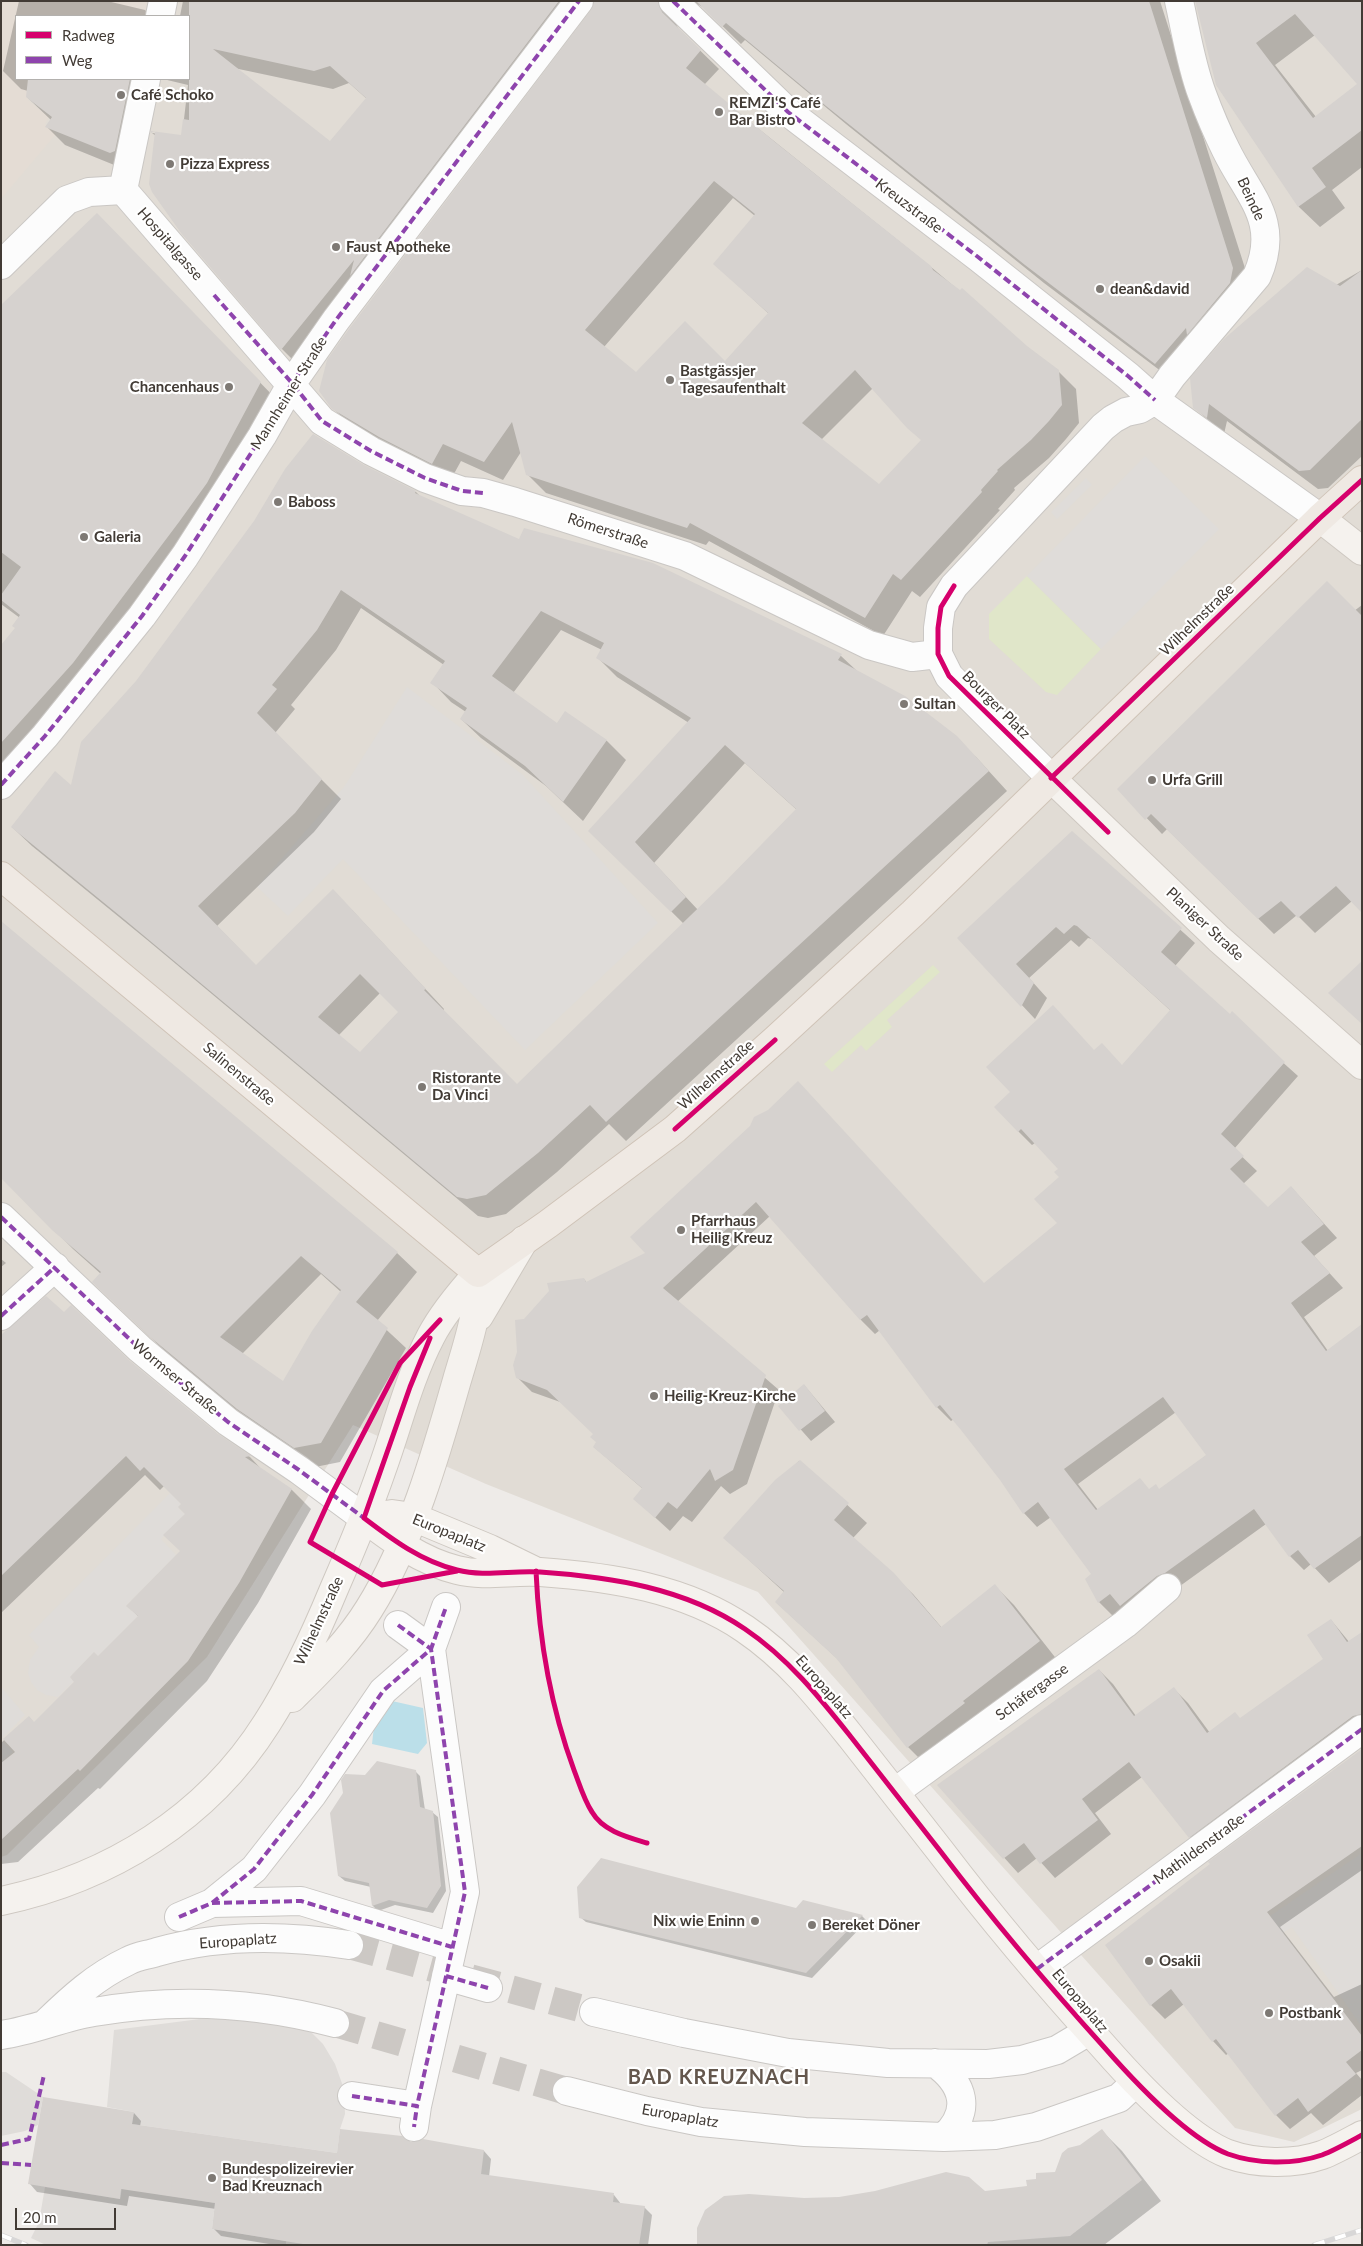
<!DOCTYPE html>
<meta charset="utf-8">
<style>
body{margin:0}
#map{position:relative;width:1363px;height:2246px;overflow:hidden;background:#eeebe8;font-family:Lato,sans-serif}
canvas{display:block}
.frame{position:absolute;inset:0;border:2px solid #423b35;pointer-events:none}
.legend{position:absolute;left:15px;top:15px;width:175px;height:65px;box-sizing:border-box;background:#fff;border:1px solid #b3b1ae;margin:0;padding:6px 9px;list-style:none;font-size:15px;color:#423b35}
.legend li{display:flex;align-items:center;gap:10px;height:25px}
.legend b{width:25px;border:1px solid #b3b1ae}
.scale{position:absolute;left:15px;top:2208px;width:101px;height:22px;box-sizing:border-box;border:2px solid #423b35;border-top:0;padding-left:6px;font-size:15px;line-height:18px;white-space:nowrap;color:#423b35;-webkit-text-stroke:4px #fff;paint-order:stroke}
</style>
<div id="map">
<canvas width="1363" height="2246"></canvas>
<div class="frame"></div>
<ul class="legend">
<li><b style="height:6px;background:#d6006c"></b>Radweg</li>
<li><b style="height:6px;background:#8e44ad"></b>Weg</li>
</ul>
<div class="scale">20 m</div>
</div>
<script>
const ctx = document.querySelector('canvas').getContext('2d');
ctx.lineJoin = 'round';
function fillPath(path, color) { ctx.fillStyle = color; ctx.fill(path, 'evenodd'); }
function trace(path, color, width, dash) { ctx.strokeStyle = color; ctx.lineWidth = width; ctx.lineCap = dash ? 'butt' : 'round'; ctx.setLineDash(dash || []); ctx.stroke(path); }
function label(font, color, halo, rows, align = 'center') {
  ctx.font = font + ' Lato,sans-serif'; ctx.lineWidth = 4.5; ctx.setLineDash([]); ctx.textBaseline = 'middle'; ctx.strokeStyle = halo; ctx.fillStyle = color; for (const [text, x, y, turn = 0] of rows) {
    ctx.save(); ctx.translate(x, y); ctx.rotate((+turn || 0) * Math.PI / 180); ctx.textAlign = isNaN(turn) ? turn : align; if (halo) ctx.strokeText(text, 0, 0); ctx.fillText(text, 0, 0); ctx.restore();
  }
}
const residential = new Path2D(`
 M1 1H1362V2109L1294 2142 1235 2128 758 1592 486 1484 353 1425 207 1657 7 1855 1 1857ZM16 16H189V79H16Z`);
const education = new Path2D(`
 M1 1H153L150 16H16V79H31L28 100 49 117 45 124 56 134 1 199Z`);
const green = new Path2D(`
 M1027 576 1101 649 1057 695 1046 692 989 639V614Z
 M933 965 940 972 887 1020 892 1027 866 1051 861 1045 832 1072 824 1064Z`);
const parking = new Path2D(`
 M1145 456 1219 529 1101 649 1027 576Z
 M1086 478 1092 485 1057 519 1051 512Z
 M407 687 523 775 658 923 525 1050 343 859 288 916 257 887 344 787Z
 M170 1493 181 1504 178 1508 185 1514 161 1539 176 1555 126 1606 138 1616 98 1656 94 1652 70 1677 74 1681 58 1697 46 1695 37 1690 31 1682 28 1673 30 1660 39 1647 29 1635Z
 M1 1687 25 1715 1 1739Z
 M1 1740 13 1752 1 1762Z
 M1362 1853V2027L1292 1927 1272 1940 1260 1923Z
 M246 2018 307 2028 323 2044 335 2064 344 2089 345 2114 340 2129 337 2153 132 2124 134 2112 107 2107 114 2030 200 2019Z
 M1 2072H6L43 2097 38 2125 25 2131 1 2136Z
 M45 2187 120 2199 122 2188 215 2203 212 2229 286 2241V2245H46L31 2238 39 2222Z`);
const water = new Path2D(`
 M392 1701 423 1708 427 1743 418 1754 372 1744 374 1726Z`);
const shadow = new Path2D(`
 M19 1H107L145 10 151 16H16V79H156L129 171 65 145 47 127 51 120 27 97 28 91 21 89 3 71Z
 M183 1H600V4H592L300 367 282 349 182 233 156 136 152 133 182 136 188 85 163 79H189V16H180ZM234 68 333 89 349 83 367 99 330 142Z
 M655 1H1160L1251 287 1174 381 1044 283 846 124 745 40 741 44 703 7 695 3 687 4 676 15V24L679 30 719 69 704 85 931 267 1026 347 1058 371 1076 389 1079 423 1066 439 1049 458 1014 488 1015 490 998 509 1000 510 920 597 912 591 883 636 709 541 706 545 546 493 527 474 521 452 503 480 461 461 450 481 352 427 333 408ZM733 198 755 216 715 264 769 314 725 362 636 373 604 347ZM873 388 922 440 879 486 821 440Z
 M1196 1H1362V167L1332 190 1345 208 1320 227 1299 207 1217 85ZM1315 35 1359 84 1316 117 1275 65Z
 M115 233 278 401 197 541 11 771 1 763V647L16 628 20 618 1 604V311Z
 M1362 270V456L1328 488 1318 489 1227 421 1224 434 1194 407 1336 285Z
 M363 466 416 492 421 497 520 541 841 656 857 671 976 757 1007 791 626 1141 609 1124 557 1172 506 1214 488 1218 478 1216 146 939 32 846 12 827 72 787ZM361 608 444 665 432 682 451 702 466 712 461 719 481 738 546 786 583 821 626 760 607 741 565 713 557 724 513 693 561 630 602 650 598 658 617 677 689 723 590 831 684 924 517 1086 443 1011 444 1009 352 910 256 966 217 926 314 832 341 799 275 733 295 709 291 705 336 650ZM745 763 797 810 698 910 654 863ZM380 993 399 1012 360 1053 338 1036Z
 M1362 605V911L1352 901 1315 933 1297 915 1274 934 1167 829 1162 834 1119 789Z
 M1072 832 1195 943 1175 966 1298 1076 1234 1149 1257 1171 1243 1184 1268 1208 1291 1187 1337 1238 1314 1256 1343 1288 1304 1317 1328 1351 1362 1326V1559L1329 1583 1311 1564 1304 1570 1290 1556 1266 1524 1180 1586 1113 1616 1099 1602 1087 1579 1093 1574 1051 1517 1037 1527 1024 1513 1001 1480 954 1419 951 1421 937 1407 880 1330 875 1334 861 1320 770 1216 677 1302 779 1390 747 1484 730 1494 721 1486 692 1522 683 1516 670 1531 635 1499 643 1489 594 1447 598 1443 594 1434 563 1403 532 1392 517 1377 525 1320 584 1279 587 1283 647 1253 751 1127 984 1284 1059 1224 1060 1170 1035 1143 1032 1145 1018 1131 1095 1051 1122 1066 1171 1011 1092 939 1088 938 1079 947 1071 940 1029 978 1047 998 1035 1019 959 938ZM1176 1412 1207 1455 1160 1490H1150L1098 1510 1078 1484Z
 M1 924 397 1253 417 1272 377 1321 406 1348 340 1462 315 1467 258 1429 171 1357 113 1301 101 1274 73 1249 1 1176ZM321 1274 341 1292 283 1383 242 1354Z
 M1 1259 6 1263 1 1267Z
 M64 1313 129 1362 217 1435 250 1457 264 1472 292 1490 311 1509 258 1603 207 1681 100 1789 98 1788 18 1862 1 1864V1743L29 1717 34 1723 139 1617 128 1606 182 1552 186 1514 183 1504 164 1486 160 1490 145 1475 1 1613V1338Z
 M804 1385 835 1422 811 1441 780 1406Z
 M799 1461 867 1523 853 1538 913 1594 942 1628 995 1586 1014 1605 1058 1661 927 1766 908 1747 842 1663 776 1602 785 1593 725 1538Z
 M1331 1620 1350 1643 1362 1634V1734L1204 1851 1190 1837 1142 1777 1095 1813 1111 1834 1055 1878 1037 1858 1018 1873 939 1785 1099 1670 1113 1684 1136 1716 1174 1689 1188 1703 1210 1733 1240 1719 1325 1659Z
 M1362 1750V1870L1280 1927 1334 1997 1362 1984V2070L1356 2073 1362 2080V2095L1323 2125 1311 2113 1290 2129 1276 2115 1229 2053 1226 2055 1213 2041 1184 2004 1165 2019 1151 2005Z
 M415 1771 420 1776 425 1810 432 1812 438 1817 446 1891 433 1913 395 1905 378 1911 373 1906 371 1887 345 1881 339 1876 365 1777Z
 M803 1901 862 1916 867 1921 812 1978 586 1922 580 1917 796 1909Z
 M134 2113 141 2121 140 2126 338 2154 412 2144 484 2151 491 2159 489 2177 614 2195 621 2204 644 2207 652 2215 648 2245H275L221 2236 213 2228 216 2209 129 2196 127 2206 37 2192 30 2184Z
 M1102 2131 1122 2151 1161 2201 1104 2245H698L804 2199 985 2192 1028 2187 1038 2180 1056 2173 1081 2147Z`);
const building = new Path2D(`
 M189 1H559L350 276 354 260 281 350 181 233 152 192 149 184 155 131 151 133V131L181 135 183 119 189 120ZM213 49 314 71 330 66 366 98 330 141Z
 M594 1H658L662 12 701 50 686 68 775 142 931 266 933 270 960 290 962 288 1027 346 1059 370 1062 405 1049 421 1031 440 997 470 998 471 981 490 982 492 901 580 893 574 865 618 690 523 687 528 526 475 512 422 484 462 443 444 432 464 379 437 332 409 319 391 327 360 349 329 591 10ZM714 181 755 214 713 264 768 313 725 361 685 321 636 372 585 330ZM855 370 907 428 921 440 879 484 802 423Z
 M696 1H1149L1233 268 1230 283 1187 335 1186 328 1155 364 1025 265 826 106 726 23 722 27Z
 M1195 1H1362V130L1312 168 1326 187 1298 207 1216 85ZM1295 14 1357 84 1313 118 1256 43Z
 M28 79H130L115 151 110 153 45 127 52 117 26 97Z
 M97 213 261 382 207 483 179 522 73 663 1 743V645L15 628 12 626 20 615 1 600V595L21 567 1 552V305Z
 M1307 267 1340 286 1362 270V419L1310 470 1299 471 1209 404 1207 418 1193 408 1190 378 1224 339Z
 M313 434 364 465 416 491 415 493 519 539 524 528 653 563 842 654 838 660 905 696 957 736 989 771 606 1122 590 1105 538 1153 486 1195 467 1199 457 1197 125 920 11 827 55 771 71 785 81 742 136 681 254 521 285 469ZM341 590 445 661 430 683 467 708 460 719 525 766 563 802 607 740 565 711 557 723 492 676 541 611 604 643 596 658 691 718 588 831 671 912 686 897 635 842 725 745 796 809 725 882 517 1084 424 990 426 989 333 889 256 965 198 906 295 813 322 779 257 713 277 689 272 685 317 630ZM360 974 398 1012 360 1052 318 1017Z
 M1327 581 1362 616V913L1336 886 1298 918 1281 901 1258 919 1151 814 1145 820 1117 789Z
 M1072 831 1182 928 1161 952 1230 1014 1232 1011 1285 1062 1221 1134 1244 1156 1230 1169 1268 1207 1291 1186 1324 1224 1301 1242 1330 1273 1291 1303 1326 1351 1362 1324V1535L1314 1569 1298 1550 1289 1557 1254 1509 1165 1573 1157 1576 1120 1606 1110 1594 1098 1603 1085 1579 1091 1574 1038 1502 1023 1514 1000 1480 961 1430 940 1405 936 1408 867 1315 860 1320 756 1202 663 1288 766 1375 733 1470 715 1481 710 1469 677 1509 668 1502 655 1518 633 1499 642 1488 593 1447 596 1442 590 1437 593 1434 547 1390 516 1378 513 1365 517 1352 515 1320 524 1319 549 1291 547 1283 584 1278 586 1282 645 1253 630 1237 750 1126 754 1117 768 1110 798 1081 984 1283 1057 1223 1034 1199 1059 1177 1054 1172 1058 1169 1021 1129 1018 1132 994 1107 1010 1092 986 1067 1053 1005 1094 1050 1102 1043 1122 1065 1170 1010 1077 926 1074 925 1064 934 1056 927 1016 964 1034 983 1021 1007 957 938ZM1163 1397 1206 1455 1159 1489 1156 1484 1149 1489 1140 1478 1096 1510 1064 1469Z
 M1 921 398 1252 356 1302 388 1328 321 1443 294 1448 237 1409 150 1337 92 1282 101 1272 52 1230 1 1178ZM301 1256 341 1290 312 1331 283 1381 220 1337Z
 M1362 961V1024L1328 993Z
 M46 1296 64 1312 71 1305 130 1361 218 1434 251 1456 245 1457 292 1489 239 1583 188 1661 80 1771 78 1769 1 1840V1763L15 1752 3 1739 29 1716 34 1722 74 1682 70 1677 94 1652 98 1656 138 1616 126 1606 180 1551 163 1535 185 1514 178 1507 181 1504 144 1467 140 1471 126 1456 1 1576V1335Z
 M804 1384 825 1411 799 1431 778 1406Z
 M800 1460 849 1503 834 1520 894 1573 941 1627 995 1584 1040 1641 963 1701 965 1703 907 1748 836 1658 775 1602 784 1591 723 1538 775 1480Z
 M1331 1619 1347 1642 1362 1632V1714L1353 1716 1189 1838 1129 1762 1082 1799 1098 1820 1040 1864 1024 1843 1003 1859 937 1785 1099 1669 1134 1716 1174 1687 1207 1733 1235 1712 1240 1718 1323 1659 1307 1635Z
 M1362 1749V1846L1267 1912 1362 2036V2050L1346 2062 1356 2074 1308 2112 1298 2098 1275 2116 1216 2039 1212 2042 1171 1989 1150 2006 1105 1945 1210 1864 1208 1862Z
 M377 1761 416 1770 420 1807 433 1811 441 1886 427 1908 389 1900 372 1906 369 1883 338 1876 330 1813 343 1793 341 1780 345 1774 365 1775Z
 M601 1858 796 1908 803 1900 863 1915 806 1973 579 1918 577 1887Z
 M43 2097 134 2112 132 2124 337 2153 340 2129 402 2136 411 2142 423 2139 484 2150 481 2174 614 2193 613 2202 645 2206 639 2245H309L212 2229 215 2203 121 2189 120 2199 28 2184Z
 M1102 2129 1142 2180 1070 2236 988 2242 987 2245H697V2228L705 2210 724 2196 749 2194 804 2198 839 2197 875 2191 946 2172 969 2177 985 2191 1027 2186 1026 2180 1036 2179V2173L1055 2172 1062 2153 1068 2148 1080 2145Z`);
const streetTunnel = new Path2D(`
 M349 1945 594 2012
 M335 2023 567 2091`);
const street = new Path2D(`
 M673 1 788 112 978 257 1128 376 1155 400 1320 518
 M160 16 163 1
 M123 190 322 421 371 451 425 478 462 491 483 493 515 502 685 556 869 645 912 657 938 654
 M123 190 146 79
 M1 265 67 200 89 192 123 190
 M1051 778 949 676 938 654V628L941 607 954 586 1103 427 1113 419 1126 412 1140 409 1155 400 1172 376 1257 276C1281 221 1249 197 1226 150 1217 132 1209 113 1202 94 1191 65 1186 32 1179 1
 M1 785 45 736 142 616 185 556 262 436 292 383 336 320 579 1
 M1 1217 140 1349 228 1422 299 1470 364 1518
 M1 1316 55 1267
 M398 1625 431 1649 465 1892 417 2106
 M895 1792 1125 1624 1167 1588
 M212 1903 301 1901 452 1947
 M179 1917 212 1903 254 1869 312 1795 383 1691 431 1649 446 1607
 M1037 1969 1362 1729
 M446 1976 488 1988
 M594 2012 684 2033 788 2053 888 2063 988 2064 1022 2060 1057 2050 1089 2031
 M47 2022C72 1998 96 1976 128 1961 137 1956 148 1955 157 1952 220 1934 285 1935 349 1945
 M1 2035C33 2031 62 2017 94 2012 175 1998 256 2002 335 2023
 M935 2063C964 2084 972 2111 944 2137
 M567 2091 647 2111 701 2122 805 2132 944 2137 995 2135 1036 2127 1119 2098 1135 2083
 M352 2096 417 2106 414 2127`);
const secondary = new Path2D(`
 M1320 518 1362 551
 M1051 778 1219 939 1362 1065
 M479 1316 524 1240
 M364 1518C393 1540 421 1561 457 1570 485 1577 512 1570 540 1572 611 1577 685 1588 745 1629 788 1658 819 1697 851 1737 881 1775 911 1814 941 1852 992 1919 1047 1984 1104 2047 1133 2080 1187 2138 1228 2154 1256 2164 1293 2165 1322 2155 1335 2150 1349 2142 1362 2135
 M364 1518 392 1514 413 1517 490 1549 533 1570
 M292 1698C320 1670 348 1643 369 1609 410 1544 436 1454 457 1380 467 1346 480 1309 478 1273
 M1 1901C110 1878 207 1818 267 1723 294 1681 315 1635 334 1589 351 1550 368 1510 382 1469 398 1425 409 1378 431 1336 443 1313 460 1293 478 1273`);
const primary = new Path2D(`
 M1 876 478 1273 548 1224 675 1129 775 1040 913 913 1320 518 1362 480`);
const rail = new Path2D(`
 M1 2235 26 2245
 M1314 2245 1362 2230`);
const quiet = new Path2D(`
 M673 1 788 112 978 257 1128 376 1155 400
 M214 295 292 383 322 421 371 451 425 478 462 491 483 493
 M1 785 45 736 142 616 185 556 262 436 292 383 336 320 579 1
 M1 1217 140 1349 228 1422 299 1470 364 1518
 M1 1316 55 1267
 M398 1625 431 1649 465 1892 417 2106
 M212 1903 301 1901 452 1947
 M179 1917 212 1903 254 1869 312 1795 383 1691 431 1649 446 1607
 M1037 1969 1362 1729
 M446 1976 488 1988
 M352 2096 417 2106 414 2127
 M1 2145 29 2139 44 2075
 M1 2163 31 2165`);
const cycleway = new Path2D(`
 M954 586 941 607 938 628V654L949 676 1108 832
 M1051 778 1320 518 1362 480
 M675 1129 775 1040
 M440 1320 400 1363 332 1494 310 1542 382 1585 457 1571
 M430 1338 410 1387 364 1518C393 1540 421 1561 457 1570 485 1577 512 1570 540 1572 611 1577 685 1588 745 1629 788 1658 819 1697 851 1737 881 1775 911 1814 941 1852 992 1919 1047 1984 1104 2047 1133 2080 1187 2138 1228 2154 1256 2164 1293 2165 1322 2155 1335 2150 1349 2142 1362 2135
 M536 1571C539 1640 550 1705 574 1770 579 1783 584 1800 592 1812 603 1831 627 1837 647 1843`);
const markers = [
 [121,95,5,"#7e7974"],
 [719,112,5,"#7e7974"],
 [170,164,5,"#7e7974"],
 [336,247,5,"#7e7974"],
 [1100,289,5,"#7e7974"],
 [670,380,5,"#7e7974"],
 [229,387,5,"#7e7974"],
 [278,502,5,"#7e7974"],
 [84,537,5,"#7e7974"],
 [904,704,5,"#7e7974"],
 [1152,780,5,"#7e7974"],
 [422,1087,5,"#7e7974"],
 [681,1230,5,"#7e7974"],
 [654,1396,5,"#7e7974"],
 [755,1921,5,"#7e7974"],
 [812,1925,5,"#7e7974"],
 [1149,1961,5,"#7e7974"],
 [1269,2013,5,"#7e7974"],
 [212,2178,5,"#7e7974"]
];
const poiNames = [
 ["Café Schoko",131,95],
 ["REMZI‘S Café",729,103],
 ["Bar Bistro",729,120],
 ["Pizza Express",180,164],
 ["Faust Apotheke",346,247],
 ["dean&david",1110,289],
 ["Bastgässjer",680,371],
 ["Tagesaufenthalt",680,388],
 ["Chancenhaus",219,387,"right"],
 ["Baboss",288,502],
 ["Galeria",94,537],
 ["Sultan",914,704],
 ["Urfa Grill",1162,780],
 ["Ristorante",432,1078],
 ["Da Vinci",432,1095],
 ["Pfarrhaus",691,1221],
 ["Heilig Kreuz",691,1238],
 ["Heilig-Kreuz-Kirche",664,1396],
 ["Nix wie Eninn",745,1921,"right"],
 ["Bereket Döner",822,1925],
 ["Osakii",1159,1961],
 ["Postbank",1279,2013],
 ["Bundespolizeirevier",222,2169],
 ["Bad Kreuznach",222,2186]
];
const streetNames = [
 ["Beinde",1251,199,65],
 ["Kreuzstraße",909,206,37],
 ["Hospitalgasse",170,244,49],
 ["Mannheimer Straße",289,393,-58],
 ["Römerstraße",608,531,18],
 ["Wilhelmstraße",1197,620,-44],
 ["Bourger Platz",996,705,45],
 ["Planiger Straße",1205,924,43],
 ["Salinenstraße",239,1074,40],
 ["Wilhelmstraße",716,1075,-42],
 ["Wormser Straße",175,1377,40],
 ["Europaplatz",449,1533,22],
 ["Wilhelmstraße",319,1621,-65],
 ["Europaplatz",824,1687,49],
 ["Schäfergasse",1032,1692,-36],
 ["Mathildenstraße",1199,1849,-36],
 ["Europaplatz",238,1941,-4],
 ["Europaplatz",1080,2001,50],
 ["Europaplatz",680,2116,10]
];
const districtNames = [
 ["BAD KREUZNACH",719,2078]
];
fillPath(residential, '#e1dcd5');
fillPath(education, '#e4dcd4');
fillPath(green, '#e0e6c9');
fillPath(parking, '#dfdcd9');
fillPath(water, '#bbdfe9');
fillPath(shadow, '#0003');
fillPath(building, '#d6d2cf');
trace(streetTunnel, '#ccc8c4', 28, [28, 14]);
trace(street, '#cac7c4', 30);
trace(secondary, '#cec8c1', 30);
trace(primary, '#cfc3b7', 30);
trace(street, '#fcfcfc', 28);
trace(secondary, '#f5f2ee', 28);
trace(primary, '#efe9e3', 28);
trace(rail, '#d8d7d7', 5.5);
trace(rail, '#fff', 4, [11]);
trace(quiet, '#8e44ad', 4, [8, 4]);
trace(cycleway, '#d6006c', 5);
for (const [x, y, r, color] of markers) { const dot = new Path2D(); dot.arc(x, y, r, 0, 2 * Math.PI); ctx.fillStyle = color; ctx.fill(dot); trace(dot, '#fff', 2); }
label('bold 15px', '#423b35', '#fff', poiNames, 'left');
label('15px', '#423b35', '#fff', streetNames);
ctx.letterSpacing = '1px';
label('bold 20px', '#64574d', '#fff', districtNames);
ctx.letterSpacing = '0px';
</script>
